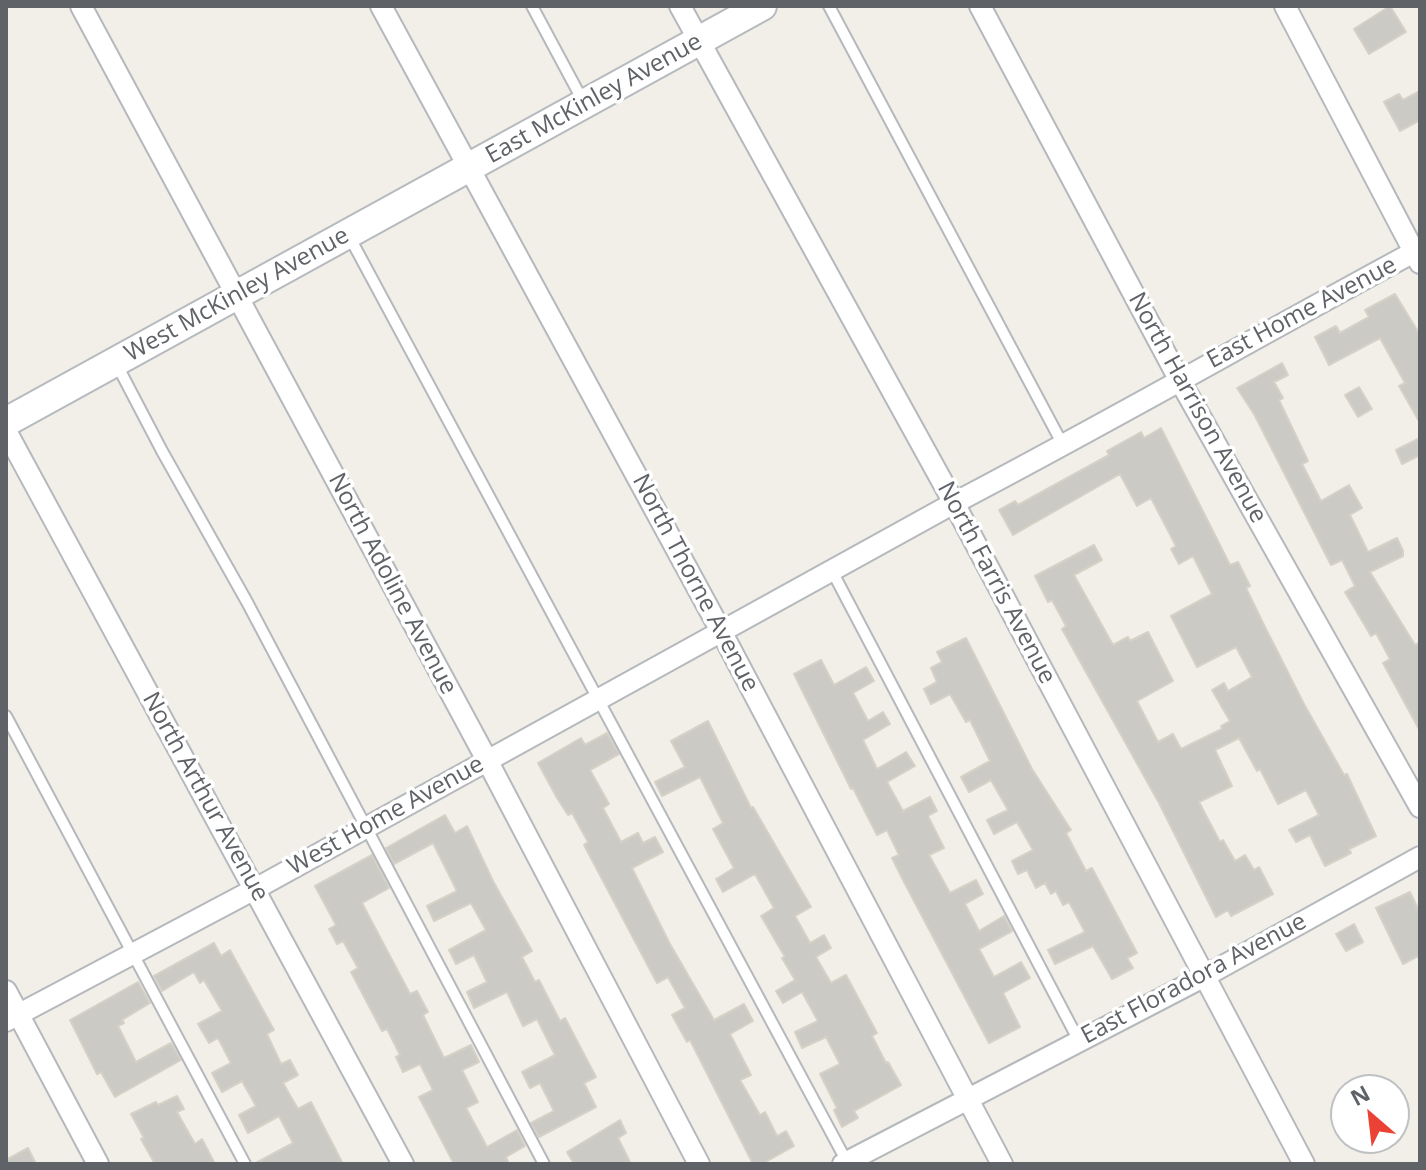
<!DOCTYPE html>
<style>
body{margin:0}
#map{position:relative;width:1426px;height:1170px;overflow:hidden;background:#f1efe8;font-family:"Open Sans",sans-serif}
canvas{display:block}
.frame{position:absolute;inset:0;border:8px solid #5f6368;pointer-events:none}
.north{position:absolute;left:1330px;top:1074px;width:80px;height:80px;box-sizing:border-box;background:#fff;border:2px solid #bfc1c3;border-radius:50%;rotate:332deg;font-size:22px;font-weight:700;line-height:32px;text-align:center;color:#5f6368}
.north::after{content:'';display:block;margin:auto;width:28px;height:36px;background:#ea4335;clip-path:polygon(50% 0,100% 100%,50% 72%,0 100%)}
</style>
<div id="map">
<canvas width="1426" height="1170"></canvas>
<div class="frame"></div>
<div class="north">N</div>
</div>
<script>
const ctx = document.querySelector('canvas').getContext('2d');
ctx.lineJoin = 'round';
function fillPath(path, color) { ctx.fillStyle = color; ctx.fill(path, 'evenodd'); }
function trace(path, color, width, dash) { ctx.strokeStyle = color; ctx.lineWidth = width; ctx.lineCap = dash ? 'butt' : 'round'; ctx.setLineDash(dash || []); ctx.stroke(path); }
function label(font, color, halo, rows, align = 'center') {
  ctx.font = font + ' "Open Sans",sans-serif'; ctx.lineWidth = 7; ctx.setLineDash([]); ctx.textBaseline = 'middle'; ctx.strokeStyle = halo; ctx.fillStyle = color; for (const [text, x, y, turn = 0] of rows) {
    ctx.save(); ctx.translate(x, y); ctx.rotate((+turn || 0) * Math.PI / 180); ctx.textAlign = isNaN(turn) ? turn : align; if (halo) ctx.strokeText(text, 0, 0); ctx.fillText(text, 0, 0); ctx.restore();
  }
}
const building = new Path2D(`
 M1390 6 1406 32 1369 54 1354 29Z
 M1420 91V120L1400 131 1384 102 1399 94 1403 100Z
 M1395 294 1420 335V423L1399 386 1405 383 1380 338 1329 365 1315 337 1336 326 1340 333 1369 317 1365 310Z
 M1282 363 1288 375 1274 382 1283 398 1279 400 1308 461 1302 464 1321 501 1349 485 1362 508 1350 515 1368 552 1397 538 1403 551V556L1370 572 1415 645 1420 642V731L1383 663 1390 659 1376 633 1371 636 1345 592 1355 586 1342 560 1331 565 1254 414 1237 388Z
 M1359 387 1372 409 1358 417 1345 395Z
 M1161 428 1230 565 1238 562 1250 586 1246 588 1264 625 1304 704 1344 775 1347 774 1376 836 1349 849 1351 853 1325 866 1310 835 1296 842 1289 830 1319 815 1306 790 1278 804 1260 769 1257 771 1239 738 1215 750 1232 786 1199 802 1220 842 1223 840 1235 861 1245 855 1254 870 1259 867 1273 894 1231 916 1228 910 1216 917 1159 803 1062 629 1066 626 1052 600 1048 602 1035 576 1094 545 1102 560 1074 575 1113 645 1128 637 1130 641 1148 632 1173 681 1137 701 1158 742 1173 734 1181 749 1222 729 1221 726 1230 721 1212 690 1224 683 1228 691 1252 677 1236 647 1197 667 1171 616 1212 594 1193 556 1179 564 1171 549 1176 546 1151 498 1137 506 1120 474 1013 535 999 510 1015 501 1018 505 1109 455 1107 451 1141 432 1144 438Z
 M1420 438V455L1402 464 1396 450Z
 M966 638 1032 769 1071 830 1066 833 1086 871 1092 868 1137 953 1127 958 1133 968 1112 979 1093 946 1055 964 1048 950 1085 932 1069 902 1063 905 1056 891 1051 894 1045 883 1036 888 1027 870 1018 874 1012 861 1033 850 1017 822 994 834 987 820 1008 810 991 780 969 792 961 777 990 761 970 720 966 722 950 694 931 704 924 689 937 682 931 668 942 662 937 652Z
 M821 660 834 685 866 667 874 681 853 693 868 721 883 712 890 724 863 740 877 769 906 752 915 766 887 782 903 811 930 797 937 811 928 816 944 848 929 855 950 893 976 880 983 894 965 904 979 931 1004 916 1012 931 979 949 994 977 1021 962 1030 978 1003 993 1020 1027 989 1043 904 882 892 858 899 855 887 830 877 835 853 788 851 789 794 674Z
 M708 721 751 808 753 807 811 907 795 916 810 943 824 935 831 948 816 957 831 983 846 975 877 1033 872 1036 886 1063 888 1062 901 1085 854 1111 858 1118 842 1127 834 1110 837 1108 820 1074 840 1064 826 1037 802 1048 795 1032 818 1021 802 992 783 1003 776 991 795 980 782 958 785 957 761 916 774 908 755 874 723 892 716 879 734 868 713 829 723 823 700 777 662 796 655 782 685 767 671 741Z
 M607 733 619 754 590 770 609 804 603 808 621 842 638 833 643 843 655 837 663 852 632 868 670 944 714 1020 744 1004 753 1021 730 1034 751 1075 740 1080 760 1115 765 1112 777 1136 786 1131 794 1146 762 1164H753L690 1040 687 1042 672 1015 685 1008 668 977 657 983 584 845 588 842 572 813 568 815 557 798 538 763 581 738 585 745Z
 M445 815 455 833 467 826 493 881 532 951 522 957 535 982 539 980 560 1021 565 1018 596 1077 584 1083 596 1107 539 1137 531 1123 554 1111 540 1083 530 1088 522 1072 555 1055 537 1019 523 1026 507 992 474 1008 467 992 487 982 474 955 456 964 449 950 486 930 471 903 434 921 427 906 457 891 433 843 394 864 386 848Z
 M372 855 389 888 362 903 410 994 417 991 428 1012 423 1015 444 1058 471 1045 479 1062 462 1070 478 1102 466 1108 487 1147 517 1130 525 1146 506 1157 509 1164H454L419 1097 433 1090 420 1064 403 1072 396 1057 400 1055 387 1029 382 1031 351 972 358 968 343 941 337 944 329 929 336 925 315 886Z
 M1410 892 1420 913V955L1403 964 1376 908Z
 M1354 924 1363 942 1346 951 1336 934Z
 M214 943 221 956 230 950 274 1030 267 1034 281 1064 290 1060 298 1075 283 1083 298 1109 311 1102 343 1164H254L293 1143 279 1116 248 1133 239 1115 256 1106 242 1081 222 1092 212 1073 231 1063 218 1038 209 1043 198 1024 222 1011 204 980 200 983 194 972 162 991 154 976Z
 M138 982 150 1003 122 1020 124 1023 118 1026 136 1062 171 1043 181 1060 115 1097 101 1072 97 1074 70 1020Z
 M177 1096 184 1109 177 1112 195 1144 202 1139 215 1164H155L141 1139 144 1138 131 1114 156 1102 158 1105Z
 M620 1120 626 1133 618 1138 631 1164H574L567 1152Z
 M28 1148 36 1164H6V1160Z`);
const lane = new Path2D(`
 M532 6 584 103
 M829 6 1063 445
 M349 236 847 1162
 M117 365 162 451 247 602 544 1164
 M832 571 1079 1041
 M6 716 245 1164`);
const street = new Path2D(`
 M81 6 487 760 699 1164
 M381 6 722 633 1002 1164
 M680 6 954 503 1304 1164
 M980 6 1179 379 1420 807
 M1285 6 1420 263
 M6 431 403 1164
 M6 991 98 1164
 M6 1021 255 889 954 503C1109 422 1260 335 1414 252L1420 253
 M843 1164 1205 976 1420 857`);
const secondary = new Path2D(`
 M6 422 762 6`);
const streetNames = [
 ["East McKinley Avenue",594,99,-29],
 ["West McKinley Avenue",237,295,-29],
 ["East Home Avenue",1302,313,-28],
 ["North Harrison Avenue",1197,408,61],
 ["North Thorne Avenue",695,583,62],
 ["North Farris Avenue",996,583,62],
 ["North Adoline Avenue",392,584,62],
 ["North Arthur Avenue",205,797,61],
 ["West Home Avenue",386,816,-29],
 ["East Floradora Avenue",1194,979,-28]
];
fillPath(building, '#cccac5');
trace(building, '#d6d1c6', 2);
trace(lane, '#b5b8bc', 14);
trace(street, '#b5b8bc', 24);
trace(secondary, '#b6babf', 32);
trace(lane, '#fff', 10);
trace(street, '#fff', 20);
trace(secondary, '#fff', 28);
label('24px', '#5f6368', '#fff', streetNames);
</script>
